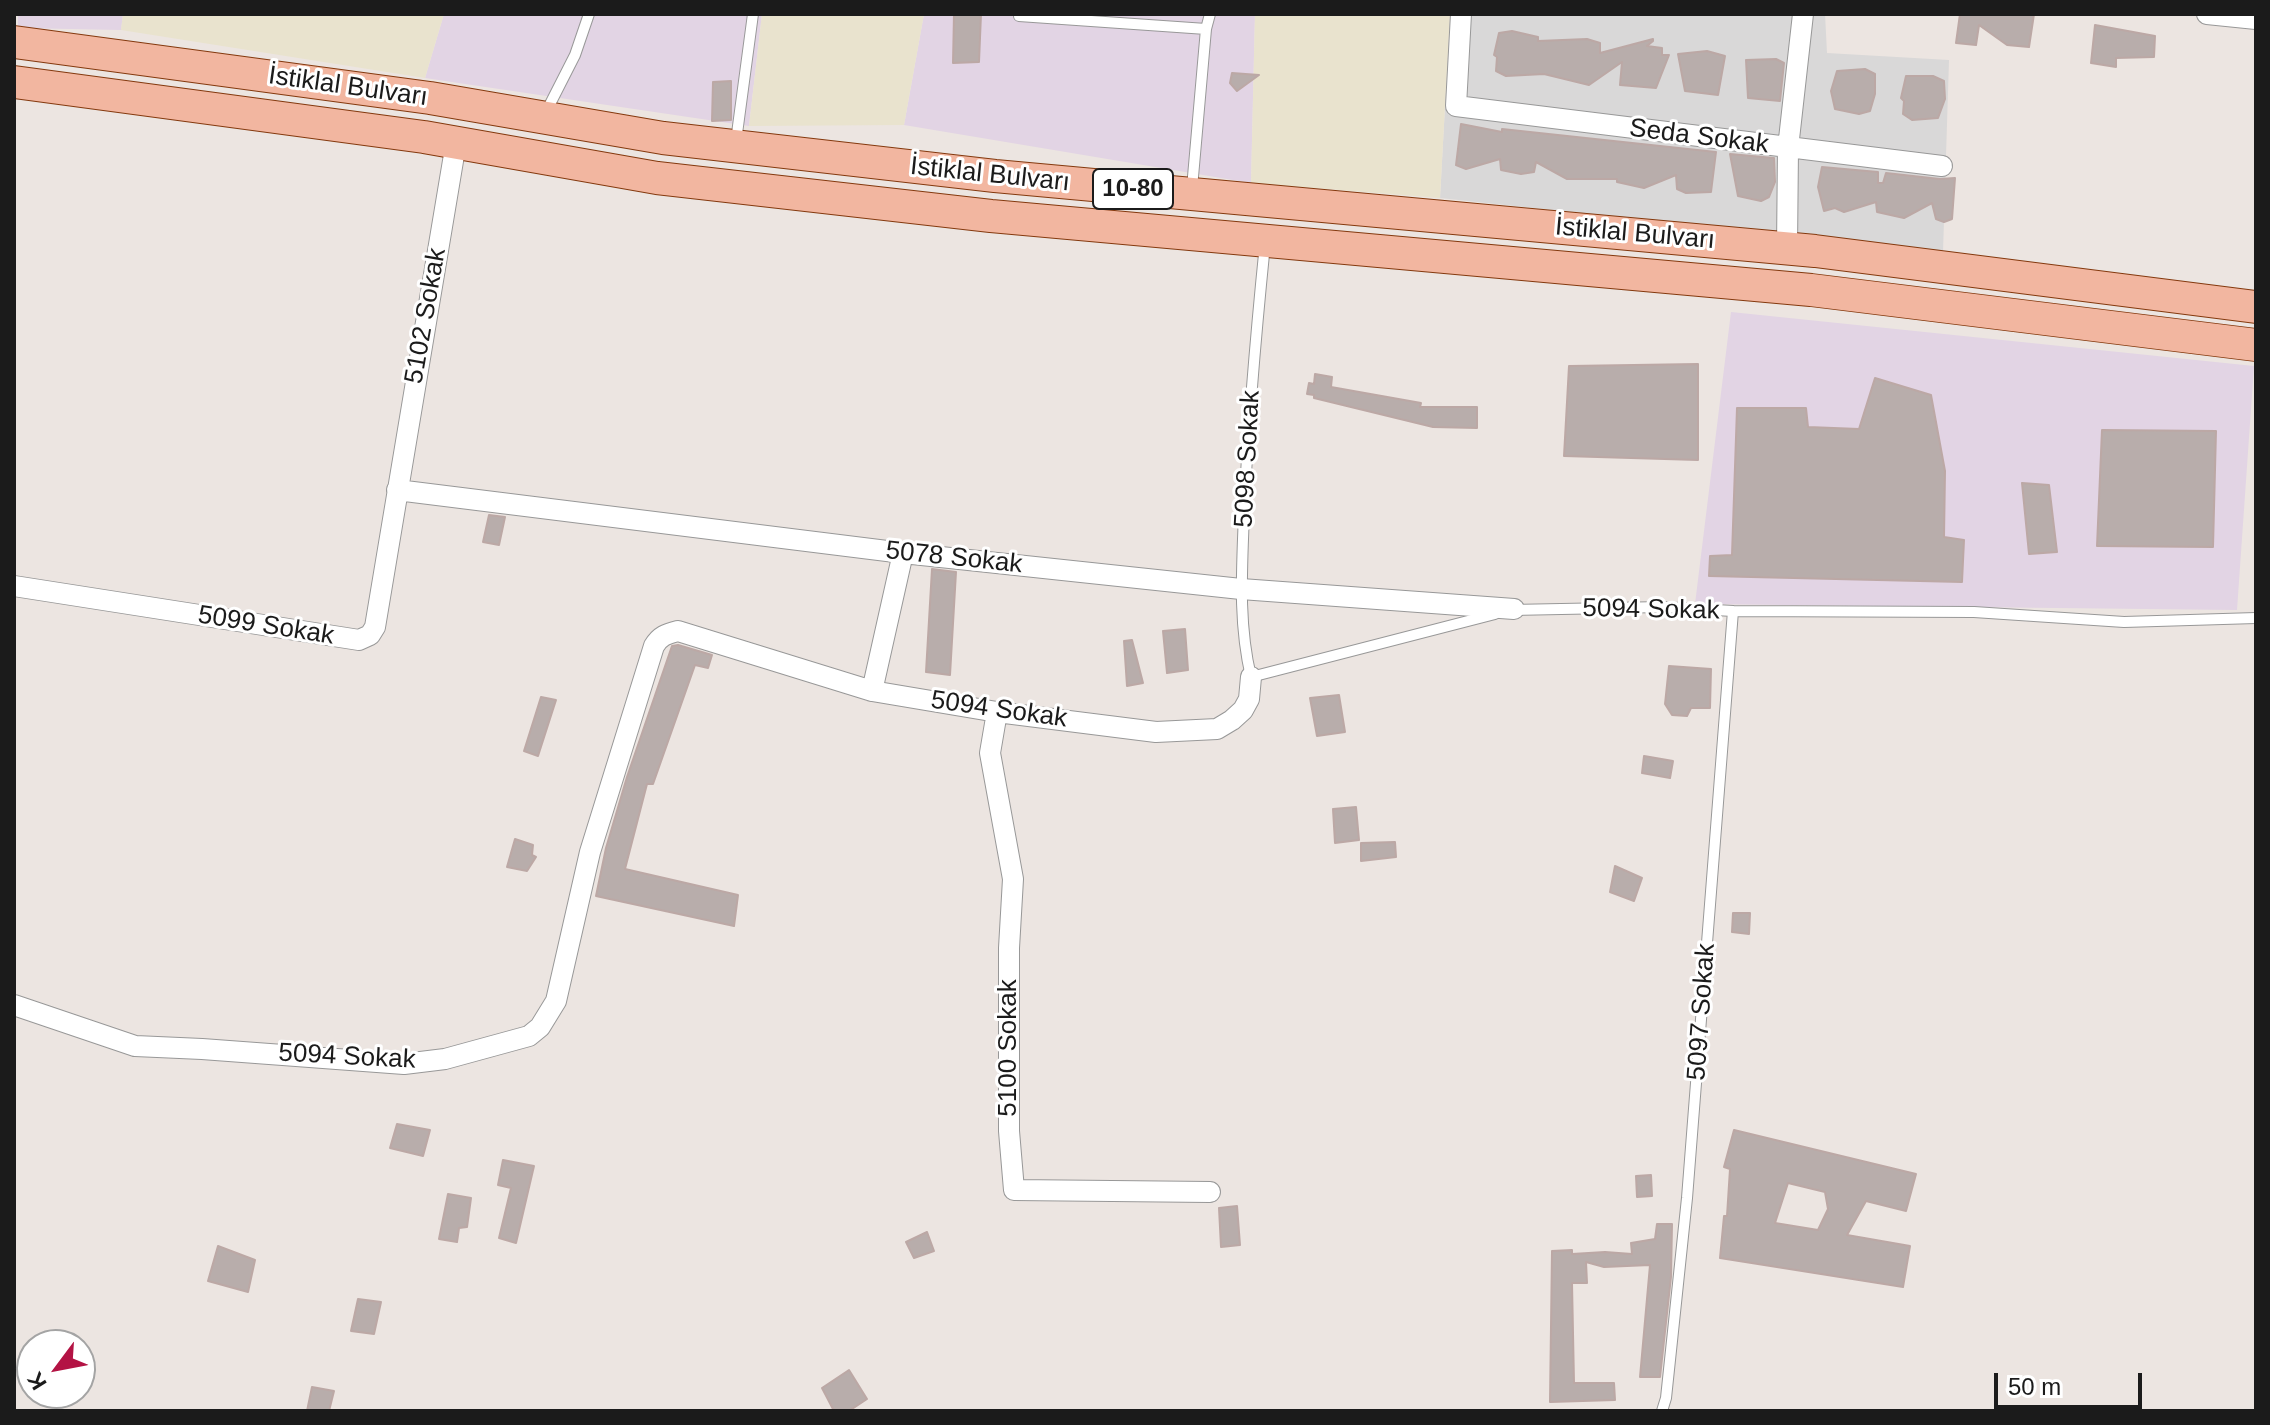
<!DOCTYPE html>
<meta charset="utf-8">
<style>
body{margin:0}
#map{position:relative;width:2270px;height:1425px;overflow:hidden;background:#ece5e1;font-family:Helvetica,sans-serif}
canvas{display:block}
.frame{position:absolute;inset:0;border:16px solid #1b1b1b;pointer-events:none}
.north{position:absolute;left:16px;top:1329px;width:80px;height:80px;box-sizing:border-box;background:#fff;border:2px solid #a4a4a4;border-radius:50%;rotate:238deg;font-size:22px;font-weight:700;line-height:32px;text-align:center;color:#1b1b1b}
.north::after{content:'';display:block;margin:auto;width:28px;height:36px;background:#b31344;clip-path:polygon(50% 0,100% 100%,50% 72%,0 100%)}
.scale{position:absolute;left:1994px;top:1373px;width:148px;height:36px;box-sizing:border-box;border:4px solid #1b1b1b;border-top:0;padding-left:10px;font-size:24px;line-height:28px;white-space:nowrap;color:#1b1b1b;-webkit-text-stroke:6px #fff;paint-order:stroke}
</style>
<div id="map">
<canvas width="2270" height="1425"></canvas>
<div class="frame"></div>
<div class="north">K</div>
<div class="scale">50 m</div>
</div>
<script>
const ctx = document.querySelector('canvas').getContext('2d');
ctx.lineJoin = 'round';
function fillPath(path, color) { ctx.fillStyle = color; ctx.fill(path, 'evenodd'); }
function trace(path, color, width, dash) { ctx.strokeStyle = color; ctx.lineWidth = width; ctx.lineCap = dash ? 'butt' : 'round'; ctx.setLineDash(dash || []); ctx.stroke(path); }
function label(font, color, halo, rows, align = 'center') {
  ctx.font = font + ' Helvetica,sans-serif'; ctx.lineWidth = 6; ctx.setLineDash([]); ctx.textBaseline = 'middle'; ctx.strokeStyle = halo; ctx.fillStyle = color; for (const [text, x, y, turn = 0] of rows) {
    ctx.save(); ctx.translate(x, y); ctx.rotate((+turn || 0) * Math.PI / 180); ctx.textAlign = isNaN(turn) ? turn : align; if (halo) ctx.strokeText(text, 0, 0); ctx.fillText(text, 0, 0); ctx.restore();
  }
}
const residential = new Path2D(`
 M1450 14H1825L1827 53 1949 60 1943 252 1440 198Z`);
const industrial = new Path2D(`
 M18 14H123L121 30 18 28Z
 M444 14H762L749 126 425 78Z
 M924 14H1255L1251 183 904 125Z
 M1731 312 2254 366 2237 610 1695 604Z`);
const farmland = new Path2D(`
 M123 14H444L425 78 121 30Z
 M762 14H924L904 125 749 126Z
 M1255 14H1450L1440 198 1251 183Z`);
const building = new Path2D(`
 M954 14H981L979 62 953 63Z
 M1960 14H2034L2029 47 2007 45 1979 25 1976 45 1956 43Z
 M2095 25 2155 36 2154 57 2116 58V67L2091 63Z
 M1512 31 1538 37V41L1587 39 1600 43V53L1653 39V41L1647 46 1662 48V55H1669L1656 88 1620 85 1622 62 1589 85 1544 74 1506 76 1496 71 1497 57 1494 55 1499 33Z
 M1707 51 1725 56 1718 95 1685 91 1678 54Z
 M1776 59 1784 63 1780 101 1748 98 1746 60Z
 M1865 69 1875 74V94L1870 111 1859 114 1835 109 1831 91 1837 71Z
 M1232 73 1259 75 1237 91 1230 83Z
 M1906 76H1933L1944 81 1945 99 1938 118 1912 120 1903 114 1904 101 1901 98Z
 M731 81V120L712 121 713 82Z
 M1461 124 1502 132V129L1716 152 1711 192 1686 193 1677 189 1676 175 1644 188 1617 182V179H1567L1536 162 1534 172 1521 174 1501 170 1500 159 1466 169 1456 165Z
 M1730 154 1774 158 1775 182 1769 197 1761 201 1738 196Z
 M1822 167 1878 172V183H1883L1886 173 1940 179 1955 178 1952 219 1944 222 1936 219 1932 203 1904 218 1877 212 1876 202 1844 212 1835 208 1824 211 1818 187Z
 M1698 364V460L1564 456 1569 366Z
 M1315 374 1332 377 1331 387 1421 403 1420 407H1477V428L1433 427 1314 398V395L1307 394 1309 383 1314 384Z
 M1875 378 1931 395 1945 471 1944 537 1964 540 1962 582 1709 576 1710 556 1732 555 1737 408H1806L1808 427 1859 429Z
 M2102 430 2216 431 2213 547 2097 546Z
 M2022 483 2049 485 2057 552 2029 554Z
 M489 515 505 517 499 545 483 542Z
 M932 569 956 572 950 675 926 672Z
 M1185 629 1188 670 1167 673 1163 631Z
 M1132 640 1143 683 1127 686 1124 641Z
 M678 645 712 655 708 668 695 665 653 784H647L625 869 738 895 734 926 596 896 606 848 627 777 672 646Z
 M1669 666 1711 669 1710 708H1691L1687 716 1672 715 1665 704Z
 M1339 695 1345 732 1317 736 1310 698Z
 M541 697 556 700 538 756 524 751Z
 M1644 756 1673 761 1670 778 1642 773Z
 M1356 807 1359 840 1335 843 1333 809Z
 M515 839 533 845 532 855 536 857 527 871 507 867Z
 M1395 842 1396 857 1361 861V843Z
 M1615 866 1642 878 1634 901 1610 892Z
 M1733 913H1750L1749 934 1732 932Z
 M397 1124 430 1130 423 1156 390 1148Z
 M1734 1130 1916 1174 1906 1211 1866 1201 1847 1235 1910 1246 1903 1287 1720 1258 1724 1216H1727L1730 1169 1724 1167ZM1788 1183 1825 1192 1828 1209 1818 1230 1775 1223Z
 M503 1160 534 1166 516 1243 499 1238 511 1188 498 1185Z
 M1651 1175 1652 1196 1637 1197 1636 1176Z
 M448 1194 471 1198 467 1227 459 1228 457 1242 439 1239Z
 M1237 1206 1240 1245 1221 1247 1219 1208Z
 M1657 1224H1672L1671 1277 1660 1377H1640L1650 1265 1604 1267 1586 1262 1587 1283H1572L1574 1383H1614L1615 1400 1550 1402 1552 1251 1572 1250V1254L1605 1252 1632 1254 1631 1243 1655 1239Z
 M927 1232 934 1251 914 1258 906 1242Z
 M218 1246 255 1260 248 1292 208 1281Z
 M358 1299 381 1302 374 1334 351 1331Z
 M849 1370 867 1399 849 1411H834L822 1388Z
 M312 1387 334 1391 329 1411H307Z`);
const lane = new Path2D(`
 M1019 14V16L1206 29
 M546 112 575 55 589 14
 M736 141 753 14
 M1192 188 1206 29 1210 14
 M1265 244C1256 333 1248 423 1244 513 1242 569 1238 622 1251 677L1495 614
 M1511 610 1662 607 1733 611 1974 612 2124 622 2256 618
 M1662 1411 1666 1398 1687 1198 1733 611`);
const street = new Path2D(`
 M1461 14 1456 106 1942 166
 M2207 14 2256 19
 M1787 248 1788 148 1803 14
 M397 490 903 553 1241 589 1514 609
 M14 586 359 640 370 635 375 627 456 143
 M872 691 903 553
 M997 712 990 753 1013 879 1009 948V1131L1014 1190 1210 1192
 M14 1005 135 1046 202 1049 404 1064 445 1059 529 1036 540 1027 556 1001 590 852 654 646C660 636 666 634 678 631L872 691 997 712 1156 732 1217 729 1232 720 1243 710 1249 699 1251 677`);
const primary = new Path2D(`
 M14 42 430 98 663 138 995 176 1815 251 2256 307
 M14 82 424 137 657 178 991 216 1811 290 2256 345`);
const shields = [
 [1133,189,80]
];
const shieldNames = [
 ["10-80",1133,189]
];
const streetNames = [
 ["İstiklal Bulvarı",348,87,8],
 ["Seda Sokak",1699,137,7],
 ["İstiklal Bulvarı",990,175,6],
 ["İstiklal Bulvarı",1635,234,5],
 ["5102 Sokak",426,316,-80],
 ["5098 Sokak",1248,459,-87],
 ["5078 Sokak",954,558,6],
 ["5094 Sokak",1651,610,1],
 ["5099 Sokak",266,626,9],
 ["5094 Sokak",999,710,8],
 ["5097 Sokak",1702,1012,-86],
 ["5100 Sokak",1009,1048,-90],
 ["5094 Sokak",347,1057,3]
];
fillPath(residential, '#d9d8d8');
fillPath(industrial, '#e2d4e4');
fillPath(farmland, '#e9e3ce');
fillPath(building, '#b8adab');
trace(building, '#bca8a5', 2);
trace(lane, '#989898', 12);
trace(street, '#989898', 22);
trace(primary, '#84390e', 34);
trace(lane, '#fff', 10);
trace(street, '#fff', 20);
trace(primary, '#f2b6a0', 32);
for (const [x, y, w] of shields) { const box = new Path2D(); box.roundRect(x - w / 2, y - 20, w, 40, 6); ctx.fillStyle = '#fff'; ctx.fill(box); trace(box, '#1b1b1b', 2); }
label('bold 24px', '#1b1b1b', null, shieldNames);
label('26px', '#1b1b1b', '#fff', streetNames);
</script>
